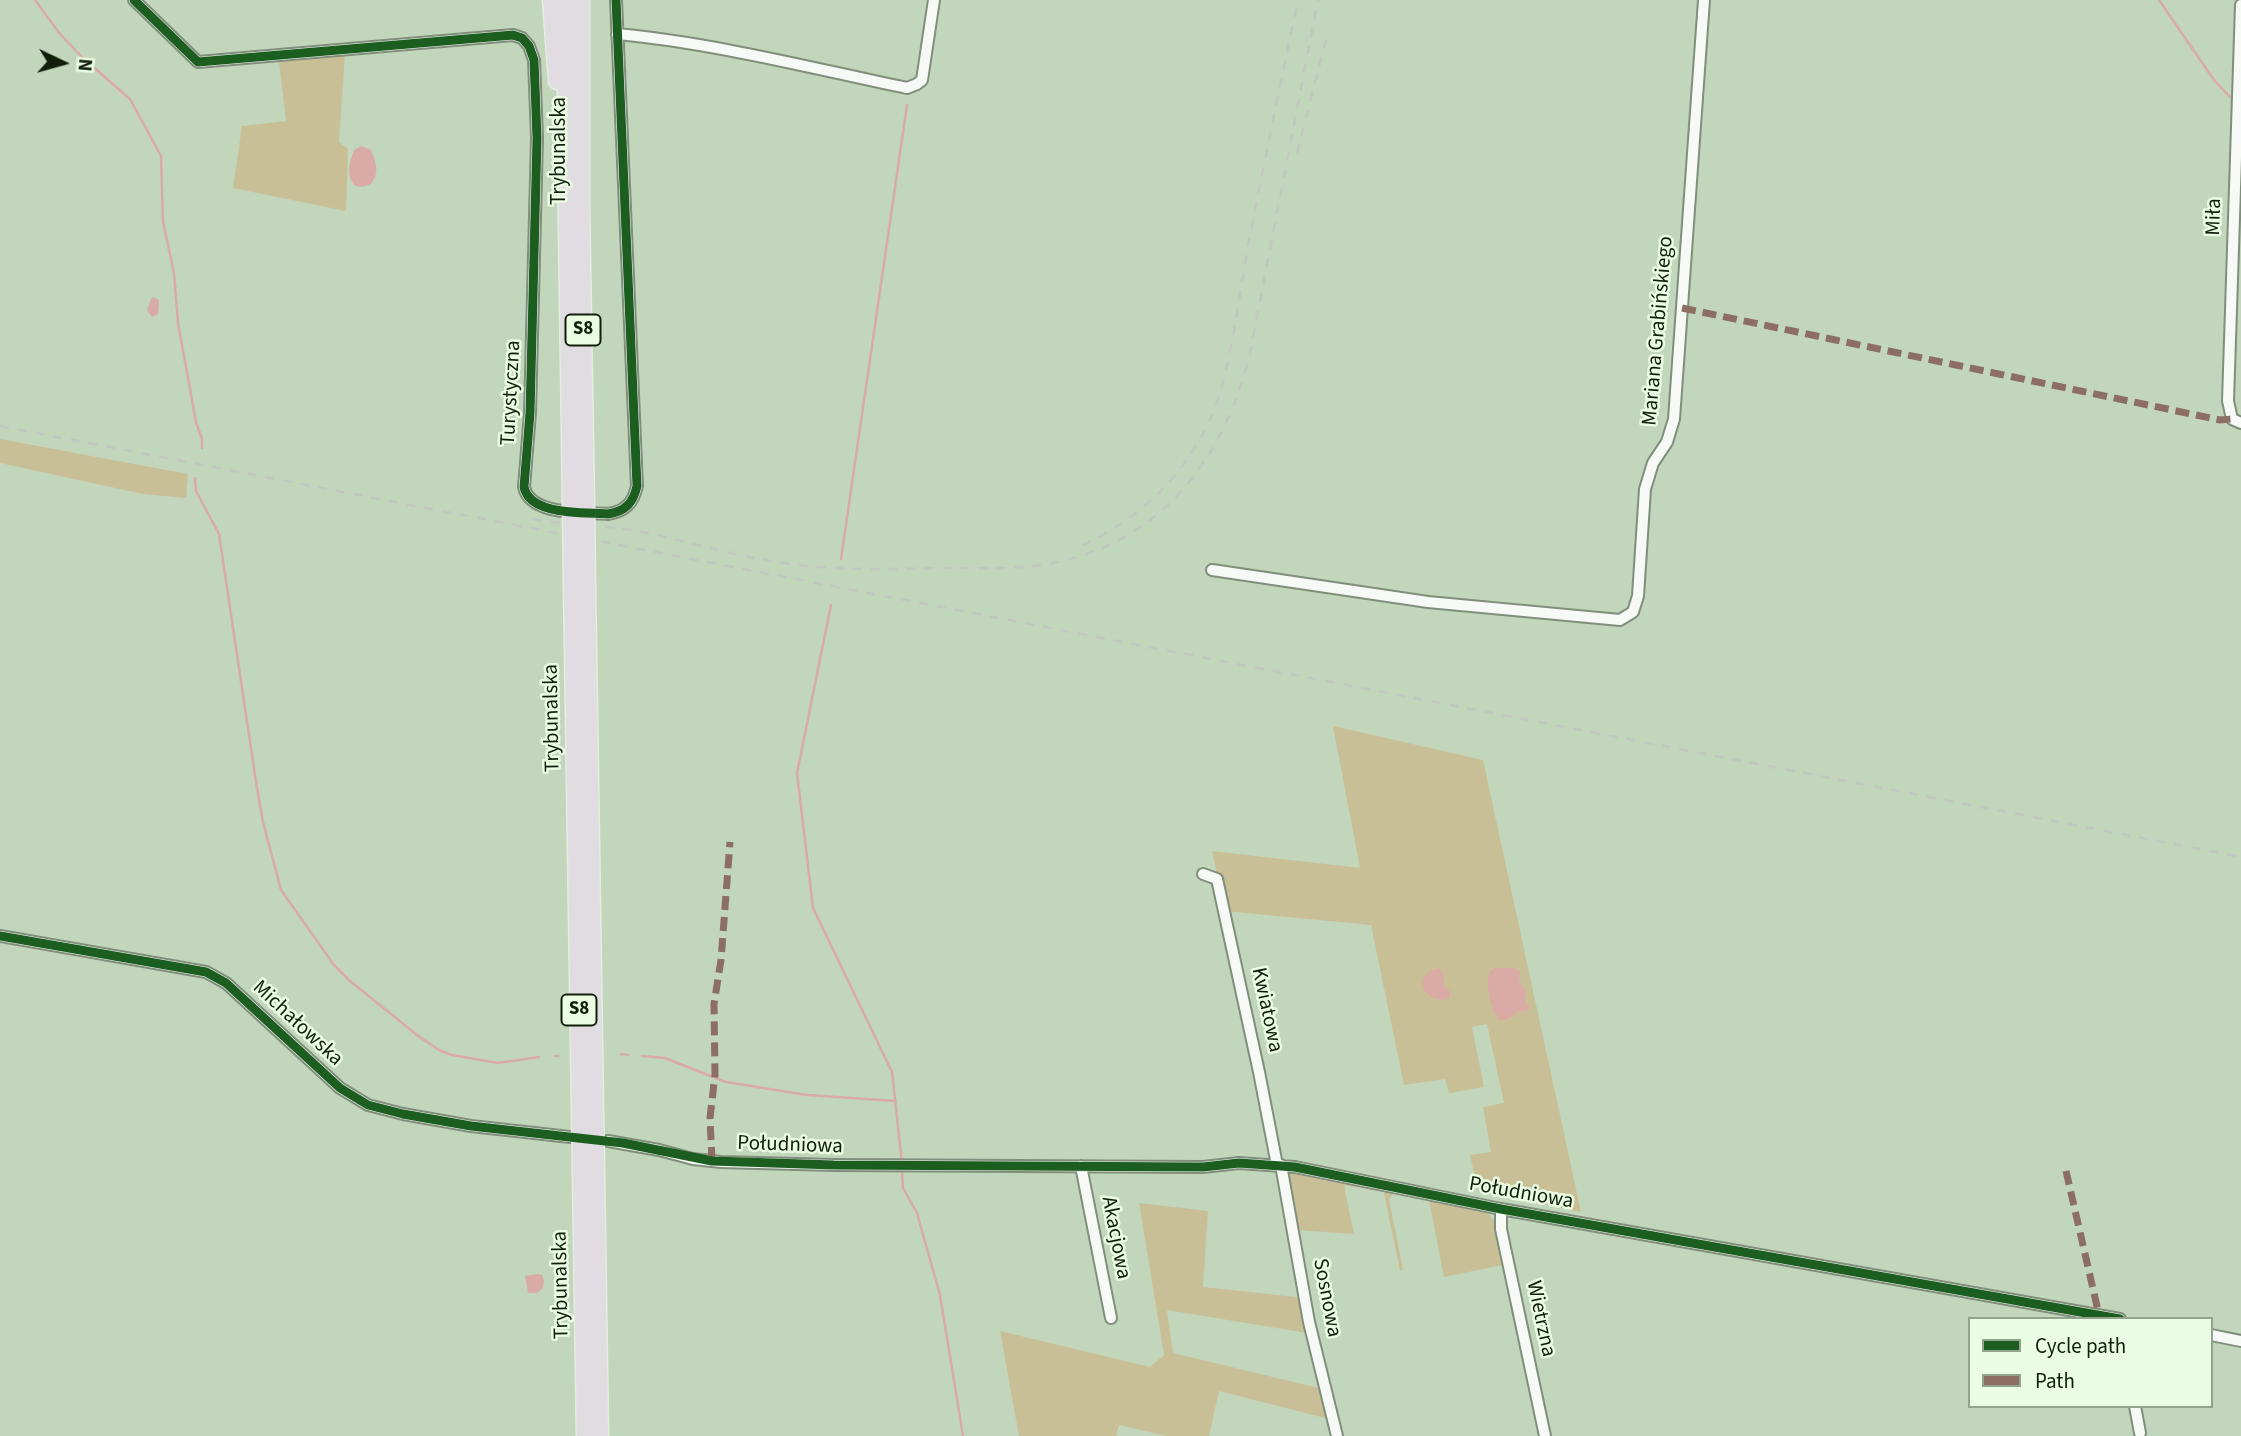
<!DOCTYPE html>
<meta charset="utf-8">
<style>
body{margin:0}
#map{position:relative;width:2241px;height:1436px;overflow:hidden;background:#c2d6bb;font-family:"Source Sans 3",sans-serif}
canvas{display:block}
.legend{position:absolute;left:1968px;top:1317px;width:245px;height:91px;box-sizing:border-box;background:#eafde3;border:2px solid #93a48d;margin:0;padding:9px 12px;list-style:none;font-size:21px;color:#101e0b}
.legend li{display:flex;align-items:center;gap:14px;height:35px}
.legend b{width:35px;border:2px solid #93a48d}
.north{position:absolute;left:28px;top:28px;width:70px;height:70px;-webkit-text-stroke:5px #eafde3;paint-order:stroke;rotate:95deg;font-size:19px;font-weight:700;line-height:28px;text-align:center;color:#101e0b}
.north::after{content:'';display:block;margin:auto;width:24px;height:32px;background:#101e0b;clip-path:polygon(50% 0,100% 100%,50% 72%,0 100%)}
</style>
<div id="map">
<canvas width="2241" height="1436"></canvas>
<ul class="legend">
<li><b style="height:9px;background:#1b5e20"></b>Cycle path</li>
<li><b style="height:9px;background:#8d6e63"></b>Path</li>
</ul>
<div class="north">N</div>
</div>
<script>
const ctx = document.querySelector('canvas').getContext('2d');
ctx.lineJoin = 'round';
function fillPath(path, color) { ctx.fillStyle = color; ctx.fill(path, 'evenodd'); }
function trace(path, color, width, dash) { ctx.strokeStyle = color; ctx.lineWidth = width; ctx.lineCap = dash ? 'butt' : 'round'; ctx.setLineDash(dash || []); ctx.stroke(path); }
function label(font, color, halo, rows, align = 'center') {
  ctx.font = font + ' "Source Sans 3",sans-serif'; ctx.lineWidth = 5; ctx.setLineDash([]); ctx.textBaseline = 'middle'; ctx.strokeStyle = halo; ctx.fillStyle = color; for (const [text, x, y, turn = 0] of rows) {
    ctx.save(); ctx.translate(x, y); ctx.rotate((+turn || 0) * Math.PI / 180); ctx.textAlign = isNaN(turn) ? turn : align; if (halo) ctx.strokeText(text, 0, 0); ctx.fillText(text, 0, 0); ctx.restore();
  }
}
const green = new Path2D(`
 M345 54 339 142 348 149 346 211 233 188 242 126 286 121 279 62Z
 M0 439 188 474 186 498 143 494 0 463Z
 M1333 726 1483 760 1581 1212 1478 1191 1470 1155 1491 1152 1483 1107 1504 1103 1487 1024 1472 1027 1484 1087 1449 1093 1445 1079 1404 1085 1371 925 1225 911 1212 851 1360 868Z
 M1296 1171 1377 1187V1191L1344 1185 1354 1234 1297 1230 1287 1178 1290 1173Z
 M1383 1188 1430 1200 1485 1210 1495 1222 1503 1265 1444 1277 1429 1200 1394 1193 1389 1199 1403 1269 1400 1271Z
 M1139 1203 1208 1211 1203 1287 1305 1298 1307 1333 1167 1310 1173 1353 1323 1389 1329 1419 1219 1391 1209 1436H1166L1119 1425 1116 1436H1019L1000 1331 1150 1367 1164 1355Z`);
const water = new Path2D(`
 M361 146 371 150C376 162 380 173 371 184L362 187 355 186C345 174 350 162 354 150Z
 M152 297 159 300 158 314 152 317 147 310Z
 M1439 968 1443 973 1444 986 1450 991 1449 998 1444 1000C1420 999 1413 974 1439 968Z
 M1495 968H1515L1520 971 1519 982 1526 991 1525 999 1529 1008 1526 1012 1519 1011 1507 1020H1499C1491 1009 1485 984 1490 971Z
 M537 1274 542 1275 544 1280 543 1288 537 1293H528L525 1276Z`);
const stream = new Path2D(`
 M35 0 60 34 83 58 130 99 161 156 163 222 174 273 178 323 196 422 202 439V448
 M2159 0 2214 80 2230 97
 M195 478 196 491 219 534 256 782 263 822 281 890 334 965 350 981 417 1035 439 1050 452 1055 498 1063 539 1057
 M841 559 907 105
 M831 605 797 773 813 908 892 1072 902 1163
 M621 1054 628 1055
 M555 1056H558
 M642 1056 665 1058 726 1082 807 1095 896 1101
 M902 1170 903 1188 917 1213 940 1295 963 1436`);
const minor = new Path2D(`
 M134 0 198 62 513 35 522 38 529 46 534 60 537 138 530 413 524 487C530 516 584 512 608 514 626 511 633 503 637 486L616 0
 M2241 5 2228 401 2232 419 2241 423
 M617 34C714 43 811 68 907 88L917 84 922 80 934 0
 M1212 570 1428 602 1620 620 1633 612 1638 596 1645 489 1653 463 1667 442 1674 419 1704 0
 M1203 874 1217 879 1259 1072 1277 1165
 M0 936 206 972 226 983 340 1088 368 1105 403 1114 471 1126 570 1137
 M608 1141 659 1150 693 1159 721 1162 834 1165 1203 1167 1239 1163 1295 1167 1501 1209 2120 1319
 M1281 1165 1309 1322 1337 1436
 M1081 1166 1111 1318
 M1501 1209V1229L1545 1436
 M2211 1335 2241 1341
 M2135 1406 2140 1433`);
const highway = new Path2D(`
 M551 0 557 81
 M566 0V159L571 503
 M581 0V204L586 503
 M572 584 585 1436
 M587 585 600 1436`);
const rail = new Path2D(`
 M1297 153 1326 40
 M0 426 2241 857
 M533 519C568 526 604 525 638 531 687 541 734 556 783 563 837 571 892 569 947 568 980 568 1014 570 1047 564 1159 545 1225 459 1250 353L1318 0
 M1083 545C1150 514 1202 458 1222 386 1235 338 1240 289 1249 240 1265 160 1281 80 1298 0`);
const highwayBridge = new Path2D(`
 M571 503 572 584
 M586 503 587 585`);
const quiet = new Path2D(`
 M1682 308 2220 420 2232 419
 M712 1161 710 1118 715 1075 714 1004 721 960 730 842
 M2066 1171 2099 1315`);
const cycleway = new Path2D(`
 M134 0 198 62 513 35 522 38 529 46 534 60 537 138 530 413 524 487C530 516 584 512 608 514 626 511 633 503 637 486L616 0
 M0 936 206 972 226 983 340 1088 368 1105 403 1114 471 1126 623 1143 712 1161 834 1165 1203 1167 1239 1163 1295 1167 1501 1209 2120 1319`);
const shields = [
 [583,330,35],
 [579,1010,35]
];
const shieldNames = [
 ["S8",583,330],
 ["S8",579,1010]
];
const streetNames = [
 ["Trybunalska",560,151,-90],
 ["Miła",2215,217,-88],
 ["Mariana Grabińskiego",1659,331,-85],
 ["Turystyczna",512,393,-87],
 ["Trybunalska",553,718,-91],
 ["Kwiatowa",1266,1010,78],
 ["Michałowska",297,1024,43],
 ["Południowa",790,1146,2],
 ["Południowa",1521,1194,10],
 ["Akacjowa",1115,1238,79],
 ["Trybunalska",562,1285,-91],
 ["Sosnowa",1326,1298,79],
 ["Wietrzna",1540,1319,78]
];
fillPath(green, '#c9bf97');
fillPath(water, '#d9aba4');
trace(stream, '#d9aba4', 2.5);
trace(minor, '#808f7b', 14);
trace(highway, '#e4ede0', 19);
trace(minor, '#f6f9f5', 10);
trace(highway, '#e1dce2', 16);
trace(rail, '#c1c8bf', 2.5, [9, 9]);
trace(highwayBridge, '#e4ede0', 19, []);
trace(highwayBridge, '#e1dce2', 16);
trace(quiet, '#8d6e63', 7, [14, 7]);
trace(cycleway, '#1b5e20', 9);
for (const [x, y, w] of shields) { const box = new Path2D(); box.roundRect(x - w / 2, y - 15.5, w, 31, 5); ctx.fillStyle = '#eafde3'; ctx.fill(box); trace(box, '#101e0b', 2); }
label('bold 19px', '#101e0b', null, shieldNames);
label('21px', '#101e0b', '#eafde3', streetNames);
</script>
